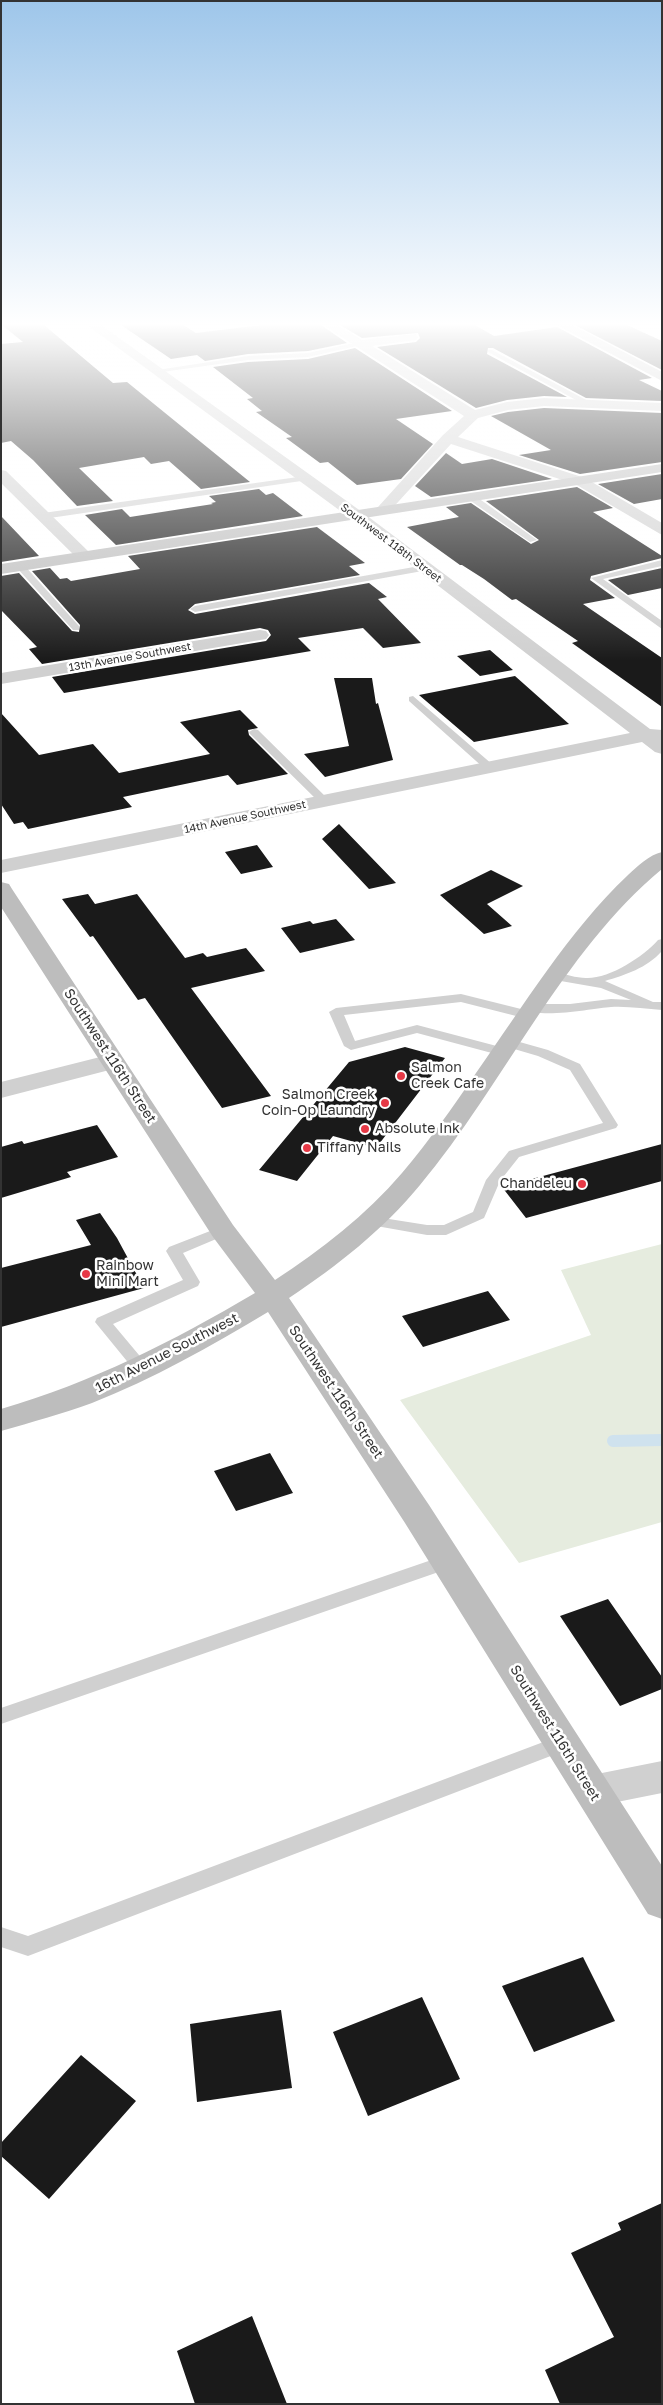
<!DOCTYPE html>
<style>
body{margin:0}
#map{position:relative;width:663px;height:2405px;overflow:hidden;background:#fff;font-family:"Golos Text",sans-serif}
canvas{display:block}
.frame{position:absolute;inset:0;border:2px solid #333;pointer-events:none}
</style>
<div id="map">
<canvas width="663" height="2405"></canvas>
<div class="frame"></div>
</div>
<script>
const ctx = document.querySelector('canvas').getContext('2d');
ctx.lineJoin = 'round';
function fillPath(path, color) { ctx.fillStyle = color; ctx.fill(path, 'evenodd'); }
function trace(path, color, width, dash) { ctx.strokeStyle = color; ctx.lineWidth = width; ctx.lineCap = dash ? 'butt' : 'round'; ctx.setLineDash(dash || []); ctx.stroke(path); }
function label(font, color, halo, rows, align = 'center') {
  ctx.font = font + ' "Golos Text",sans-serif'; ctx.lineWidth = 5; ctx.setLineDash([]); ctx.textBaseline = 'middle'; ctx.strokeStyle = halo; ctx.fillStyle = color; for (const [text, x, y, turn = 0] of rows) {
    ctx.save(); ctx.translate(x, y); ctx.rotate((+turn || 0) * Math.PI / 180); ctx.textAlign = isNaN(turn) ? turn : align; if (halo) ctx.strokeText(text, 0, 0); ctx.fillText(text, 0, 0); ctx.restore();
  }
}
const green = new Path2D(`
 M662 1244V1522L519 1563 400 1400 591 1335 561 1270Z`);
const stream = new Path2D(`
 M613 1441 662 1440`);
const building = new Path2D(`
 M2 325H44L113 383 127 382 250 482 201 489 169 461 151 464 144 457 79 468 113 501 77 506 33 460 11 441 1 443V344L23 342Z
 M121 325H183L196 333 262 325H321L347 343 308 351 248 354 205 361 197 355 171 359Z
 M340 325H475L494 336 557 327 652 378 639 380 662 391V401L586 398 493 348H488L487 354 567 397 544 396 507 400 476 408 377 347 416 342 420 338 418 333 362 338Z
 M575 325H627L662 341V370Z
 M355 348 452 411 396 419 433 444 401 479 357 485 328 462 320 463 286 438 292 437 256 412 262 411 247 399 253 398 213 367 248 362 308 359Z
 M544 408 662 413V462L580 474 519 455 551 450 491 416 508 412Z
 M446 453 462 464 492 459 552 479 431 497 415 486Z
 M662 474V499L634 504 598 484Z
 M577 487 613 508 593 512 662 556V558L591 576 590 580 615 598 583 604 662 658V707L572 643 578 641 516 599 512 600 484 579 462 565H460L407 527 459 517 446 507 471 503 531 544 539 540 486 501Z
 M259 489 266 495 273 493 303 516 116 545 85 515 122 509 130 517 213 504 211 503 216 502 209 496Z
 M1 516 39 556 1 562Z
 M317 527 365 563 349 566 360 575 195 604 188 610 195 614 369 583 387 597 378 599 421 643 383 648 363 628 298 638 311 651 64 693 52 677 266 641 271 635 268 630 260 628 42 664 29 649 37 647 1 610V576L19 573 72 631 79 632 80 625 32 571 50 568 60 579 67 578 71 581 140 569 128 556Z
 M662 568V588L628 595 608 580Z
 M490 650 513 670 480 676 457 656Z
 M515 676 569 724 474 742 419 695Z
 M334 678H372L376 704 378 703 393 760 325 777 304 754 349 746Z
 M240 710 258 728 248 730 249 735 288 774 237 785 228 775 123 797 132 807 28 829 23 822 14 824 1 804V713L39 755 93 744 119 773 210 754 180 722Z
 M339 824 396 883 369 889 322 839Z
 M257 845 273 867 241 874 225 852Z
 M491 870 523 886 487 904 512 926 484 934 440 895Z
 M88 894 95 904 137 894 185 958 203 953 207 957 246 948 265 971 191 988 271 1096 222 1108 145 998 138 1000 93 936 90 937 62 899Z
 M336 919 355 940 300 953 281 928 310 921 313 924Z
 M405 1047 445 1058 376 1148 333 1136 297 1181 259 1170 349 1062Z
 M97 1125 118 1157 67 1172 71 1177 1 1198V1147L22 1141 24 1144Z
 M662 1144V1181L526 1218 502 1187Z
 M100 1213 117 1238 144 1288 1 1327V1268L91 1245 76 1220Z
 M488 1291 510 1320 423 1347 402 1316Z
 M270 1453 293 1493 236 1511 214 1471Z
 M608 1599 662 1677V1689L620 1706 560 1616Z
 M583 1957 615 2021 534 2052 502 1986Z
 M422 1997 460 2079 368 2116 333 2032Z
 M281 2010 292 2088 197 2102 190 2024Z
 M81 2055 136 2101 49 2199 1 2156V2143Z
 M662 2203V2404H560L545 2370 614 2337 571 2253 621 2230 618 2223Z
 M252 2316 287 2404H195L177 2351Z`);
const lane = new Path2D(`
 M359 342 361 345 308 357 248 360 155 373 151 371 248 356 308 353Z
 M488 350H492L592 403 585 405 488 352Z
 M305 476 309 478 308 480 43 519 39 516 43 513Z
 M468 495H474L537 540 530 542 468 499Z
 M662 560V566L603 579 662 621V629L591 578Z
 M17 564H23L79 626V630H73L17 568Z
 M425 565 430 568 428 570 195 612 190 609 195 606Z
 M413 696 493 765V769H485L409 701V697Z
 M254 729 258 730 328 799V803H320L250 734 249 732Z
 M662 939V951C647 968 625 975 605 981L653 1002H662V1010C645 1009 628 1006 611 1007 595 1008 536 1020 526 1008L533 1004H570L611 999 631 1000 601 988 555 980 549 976 555 972C565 974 576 978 586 978 609 979 643 957 658 940Z
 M461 994 533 1012 535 1015 528 1019 461 1002 344 1015 355 1041 417 1025 508 1049 510 1052 508 1055 503 1056 417 1033 351 1050 344 1046 329 1012 336 1008Z
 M509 1039 548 1050 580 1064 618 1125 616 1128 519 1157 500 1181 484 1218 446 1235H427L365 1224 362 1221 365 1218 370 1216 427 1225H444L473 1212 486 1180 509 1151 603 1123 570 1070 538 1056 504 1046 502 1043 504 1040Z
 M223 1226 231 1231 228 1234 183 1253 200 1282 198 1286 113 1324 149 1367 147 1371H135L95 1322 97 1318 183 1280 166 1251 169 1247Z
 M446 1555 453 1557 455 1562 453 1567 1 1724V1708Z
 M562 1735 569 1737 572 1743 569 1749 28 1956 1 1947V1927L28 1936Z`);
const street = new Path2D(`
 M87 325H101L362 512 650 729 662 730V754L655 752 642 742 1 873V860L630 733 350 518Z
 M323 325H337L362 340 416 334 418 337 416 340 372 346 475 410 507 402 544 398 662 403V411L544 406 508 410 478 418 458 437 585 478 662 523V535L575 484 451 444 388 513H378L375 510 378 507 443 435 464 416Z
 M1 470 6 471 90 553 92 556 90 559H78L1 483Z
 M260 630 266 631 269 635 266 639 1 684V673Z
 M112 1054 121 1057 125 1062 121 1067 1 1098V1082Z
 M662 1761V1793L592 1807 579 1802 573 1791 579 1780 592 1775Z`);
const secondary = new Path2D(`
 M557 325H572L662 372V381Z
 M662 464V472L1 574V564Z
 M662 852V869C561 953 504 1085 420 1185 383 1230 337 1266 289 1298L429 1505 662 1866V1919L648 1914 405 1523 268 1312C211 1346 153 1379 92 1403 62 1414 32 1422 1 1431V1409C93 1382 172 1342 255 1293L213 1237 1 907V882L9 884 12 889 233 1225 275 1280C321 1250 366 1215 402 1173 429 1141 453 1107 476 1073 524 1005 568 932 628 875 638 866 649 855 662 852Z`);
const markers = [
 [401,1076,5,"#e63946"],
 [385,1103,5,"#e63946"],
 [365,1129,5,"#e63946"],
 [307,1148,5,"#e63946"],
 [582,1184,5,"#e63946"],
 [86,1274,5,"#e63946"]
];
const farStreetnames = [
 ["Southwest 118th Street",391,543,37],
 ["13th Avenue Southwest",130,657,-10],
 ["14th Avenue Southwest",245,817,-12]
];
const streetNames = [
 ["Southwest 116th Street",110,1056,57],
 ["16th Avenue Southwest",167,1353,-27],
 ["Southwest 116th Street",336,1392,56],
 ["Southwest 116th Street",555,1733,58]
];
const poiNames = [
 ["Salmon",411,1068],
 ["Creek Cafe",411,1084],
 ["Salmon Creek",375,1095,"right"],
 ["Coin-Op Laundry",375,1111,"right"],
 ["Absolute Ink",375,1129],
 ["Tiffany Nails",317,1148],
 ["Chandeleu",572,1184,"right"],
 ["Rainbow",96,1266],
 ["Mini Mart",96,1282]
];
fillPath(green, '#e6ecdf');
trace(stream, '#cfe2ee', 12);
fillPath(building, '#1a1a1a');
fillPath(lane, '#d0d0d0');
fillPath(street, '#d0d0d0');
fillPath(secondary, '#bdbdbd');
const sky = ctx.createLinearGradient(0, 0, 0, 661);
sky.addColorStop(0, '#9ec6ea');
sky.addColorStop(0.49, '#fff');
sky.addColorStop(1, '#ffffff00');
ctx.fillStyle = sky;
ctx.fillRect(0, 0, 663, 661);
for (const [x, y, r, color] of markers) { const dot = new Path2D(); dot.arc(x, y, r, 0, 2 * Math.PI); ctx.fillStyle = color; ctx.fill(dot); trace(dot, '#fff', 2); }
label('11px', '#333', '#fff', farStreetnames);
label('14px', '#333', '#fff', streetNames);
label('14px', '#333', '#fff', poiNames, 'left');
</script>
